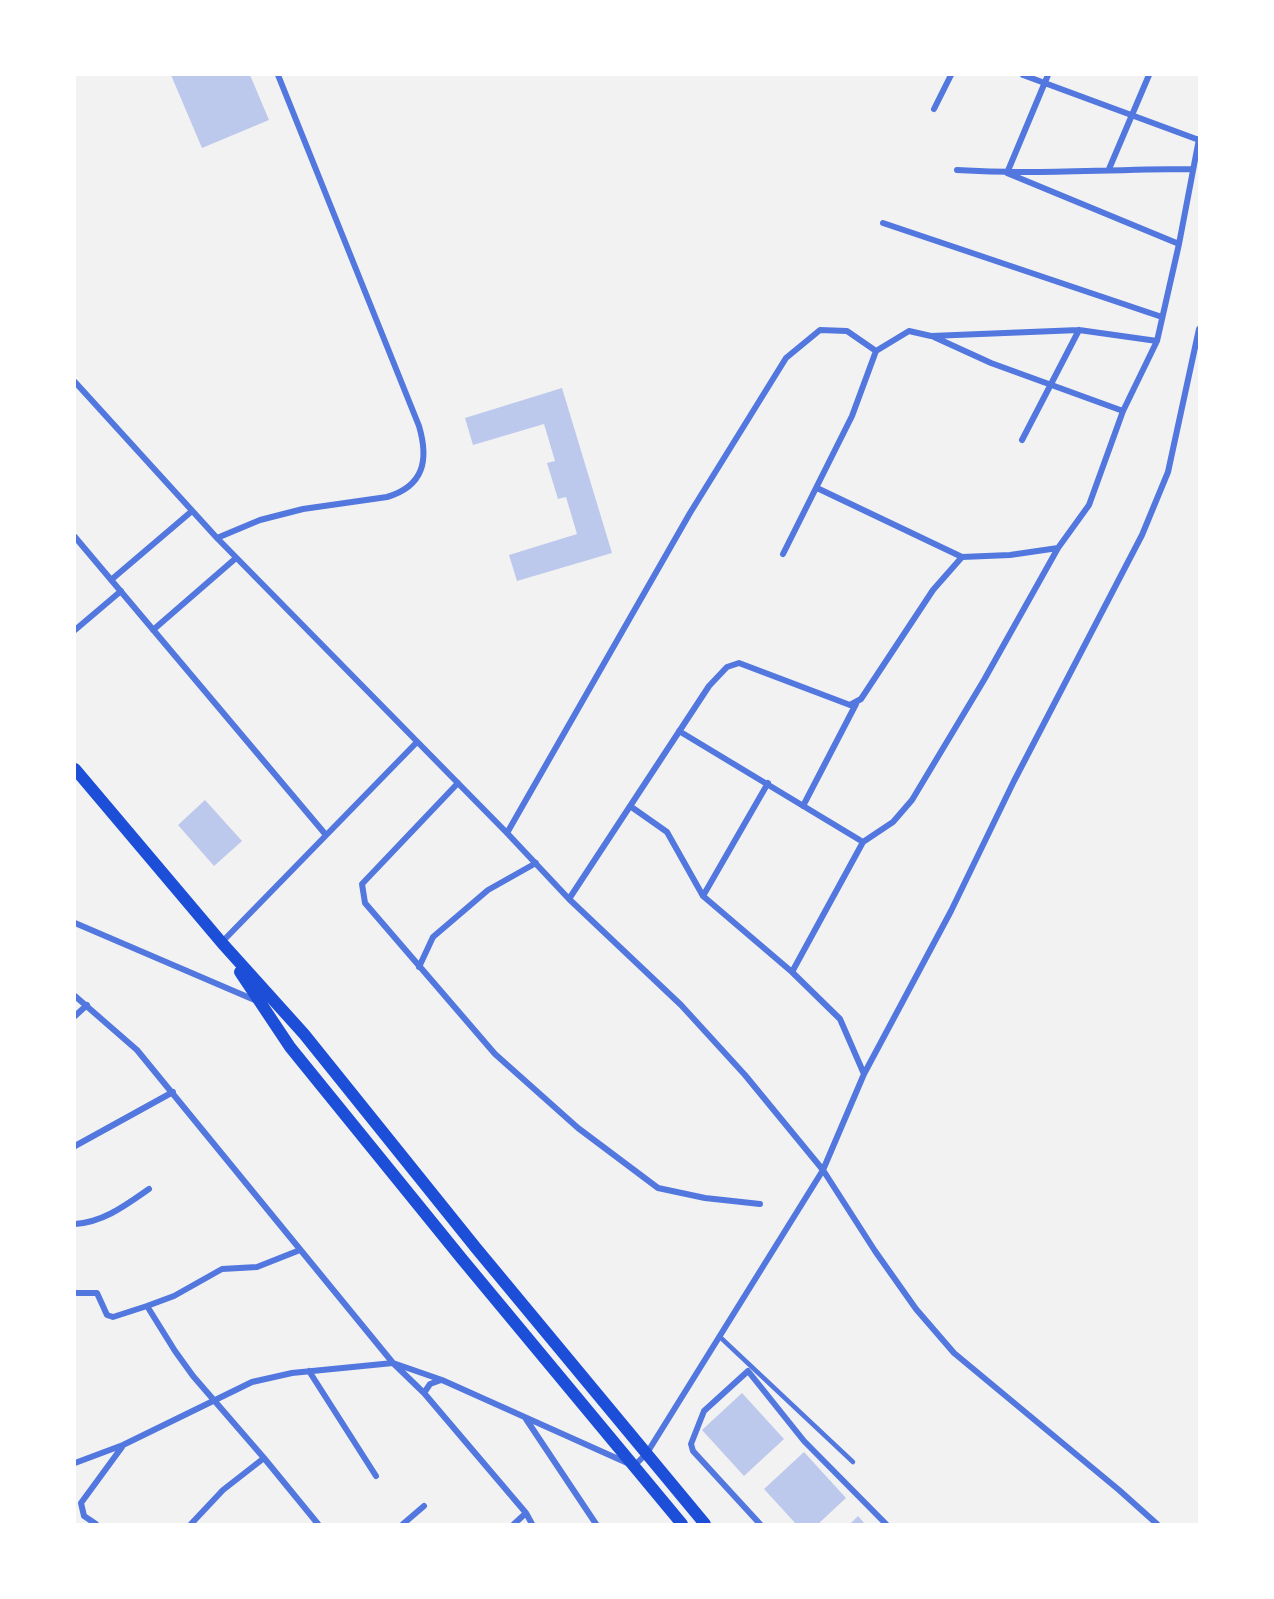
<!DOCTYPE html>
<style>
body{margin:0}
#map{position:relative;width:1274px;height:1599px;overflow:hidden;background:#f2f2f2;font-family:Ubuntu,sans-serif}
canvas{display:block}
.frame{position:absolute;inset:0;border:76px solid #fff;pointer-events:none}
</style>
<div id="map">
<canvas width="1274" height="1599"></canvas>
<div class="frame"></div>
</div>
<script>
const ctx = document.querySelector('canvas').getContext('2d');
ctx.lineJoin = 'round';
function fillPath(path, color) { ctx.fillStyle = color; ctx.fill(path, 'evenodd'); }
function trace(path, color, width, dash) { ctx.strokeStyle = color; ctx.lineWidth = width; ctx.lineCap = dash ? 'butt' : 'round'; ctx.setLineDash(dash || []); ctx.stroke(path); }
const building = new Path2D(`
 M171 75H250L269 120 202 148Z
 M562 388 612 553 517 581 509 555 577 534 566 497 558 499 547 463 555 461 544 424 473 445 465 418Z
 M205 800 242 841 214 866 178 825Z
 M742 1393 784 1439 744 1476 702 1430Z
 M804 1452 846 1498 818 1524H796L764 1489Z
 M858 1516 865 1524H850Z`);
const service = new Path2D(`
 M720 1337 853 1462`);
const minor = new Path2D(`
 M1023 75 1199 140
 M1048 75 1007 173 1179 244
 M934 109 951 75
 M1109 169 1149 75
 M957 170C1035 175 1114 169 1193 169
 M883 223 1162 317
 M934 337 991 363 1123 411
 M75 382 217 538 507 833 569 899 681 1005 745 1075 823 1170 875 1251 916 1309 954 1353 1119 1490 1157 1524
 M1022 440 1079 330
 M817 488 962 557
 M75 537 326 835
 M217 538 260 520 303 509 387 497C424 486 429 460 419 426L278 75
 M783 554 852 416 876 351 909 331 931 336 1079 330 1157 341
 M111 580 192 511
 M75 630 121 591
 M153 630 236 558
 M679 731 863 842
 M458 783 362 884 365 903 495 1054 578 1128 658 1188 705 1198 760 1204
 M630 806 667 832 703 896 792 972 840 1019 864 1074
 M803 806 856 704
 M507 833 690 513 786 358 820 330 847 331 876 351
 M703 896 768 783
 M569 899 709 686 727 667 739 663 850 705 861 699 933 590 962 557 1010 555 1058 548
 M75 923 257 1001
 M222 942 417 742
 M419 967 433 937 488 890 536 863
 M792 972 863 842 893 822 912 800 984 680 1058 548 1089 505 1123 411 1157 341 1179 244 1199 139
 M75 996 137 1050 393 1363 424 1393 526 1513 532 1524
 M75 1016 87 1005
 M75 1146 173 1092
 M75 1224C104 1222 126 1205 149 1189
 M75 1293H97L107 1315 113 1317 147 1306 175 1351 193 1376 264 1458 318 1524
 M147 1306 174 1296 222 1269 257 1267 300 1250
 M309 1371 376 1476
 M424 1393 430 1384 441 1380
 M526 1419 596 1524
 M75 1463 123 1445 252 1382 292 1373 393 1363 442 1380 634 1466 647 1453 823 1170 864 1074 951 911 1014 781 1142 535 1168 472 1199 329
 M96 1524 84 1516 81 1503 122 1447
 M191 1524 223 1490 264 1458
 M403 1524 424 1506
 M514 1524 526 1513
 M760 1524 693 1451 691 1444 704 1411 748 1371 804 1441 886 1524`);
const secondary = new Path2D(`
 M75 769 222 943 304 1034 476 1248 705 1524
 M240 972 290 1047 462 1259 682 1524`);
fillPath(building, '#bdc9ec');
trace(service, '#5277de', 4.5);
trace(minor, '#5277de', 6);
trace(secondary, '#1d4ed8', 12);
</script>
